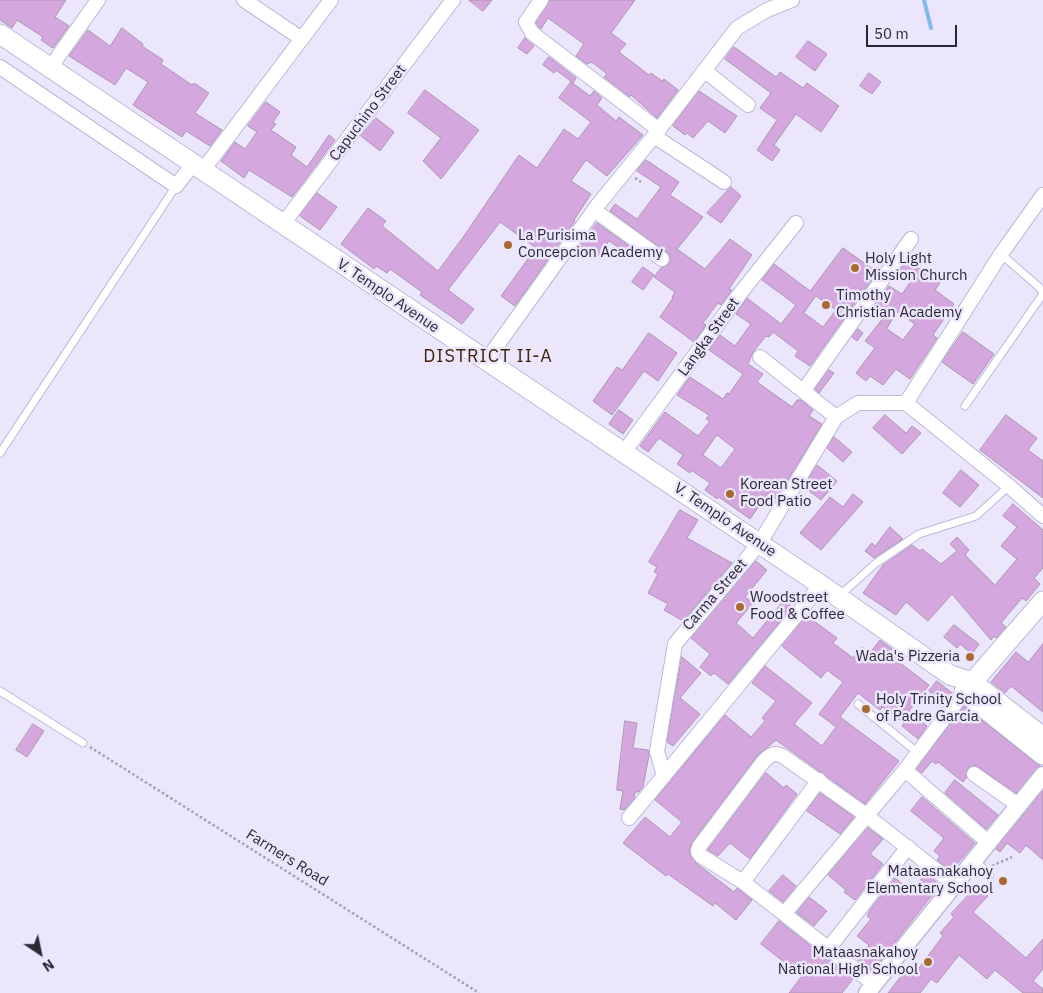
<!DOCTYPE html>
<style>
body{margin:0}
#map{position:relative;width:1043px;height:993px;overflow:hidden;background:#ebe6fc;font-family:"IBM Plex Sans",sans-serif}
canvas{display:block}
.north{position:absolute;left:15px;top:928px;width:50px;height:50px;-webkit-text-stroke:4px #ebe6fc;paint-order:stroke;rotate:146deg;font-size:14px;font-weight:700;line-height:20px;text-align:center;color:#2b2835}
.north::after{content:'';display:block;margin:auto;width:18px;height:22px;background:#2b2835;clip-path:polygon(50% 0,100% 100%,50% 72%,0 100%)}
.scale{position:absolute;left:866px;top:25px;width:91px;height:22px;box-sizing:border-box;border:2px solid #2b2835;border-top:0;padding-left:6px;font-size:15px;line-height:18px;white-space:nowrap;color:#2b2835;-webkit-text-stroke:4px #ebe6fc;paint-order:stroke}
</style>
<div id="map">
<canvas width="1043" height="993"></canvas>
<div class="north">N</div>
<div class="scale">50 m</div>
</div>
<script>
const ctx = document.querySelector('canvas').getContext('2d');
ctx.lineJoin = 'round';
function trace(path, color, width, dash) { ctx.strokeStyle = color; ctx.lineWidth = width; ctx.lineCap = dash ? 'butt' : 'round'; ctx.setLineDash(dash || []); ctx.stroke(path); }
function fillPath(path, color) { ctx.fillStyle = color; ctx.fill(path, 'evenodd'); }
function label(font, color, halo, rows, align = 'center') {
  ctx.font = font + ' "IBM Plex Sans",sans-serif'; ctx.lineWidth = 5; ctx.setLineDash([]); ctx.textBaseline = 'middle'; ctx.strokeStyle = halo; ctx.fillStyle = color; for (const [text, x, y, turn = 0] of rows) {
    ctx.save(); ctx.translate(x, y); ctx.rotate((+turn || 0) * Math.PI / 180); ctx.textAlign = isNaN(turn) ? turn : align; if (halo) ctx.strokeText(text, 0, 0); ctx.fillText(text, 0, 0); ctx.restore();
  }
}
const stream = new Path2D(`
 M924 0 931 28`);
const building = new Path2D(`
 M0 0H66L55 17 69 26 53 48 41 40 43 37 17 20 12 28 0 20Z
 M469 0H492L483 11Z
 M550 0H635L611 33 626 44 619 52 649 75 651 73 662 81 664 79 678 90 657 118 631 95 630 97 604 77 607 74 592 62 587 64 576 56 584 44 548 18 541 29 539 27 536 23Z
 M122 28 143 44 142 46 163 60 161 64 192 85 194 83 209 93 195 113 222 130 210 146 186 131 182 137 133 105 148 82 126 68 115 85 69 56 88 30 110 46Z
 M525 38 534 46 527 54 518 48Z
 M808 41 827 54 815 71 796 57Z
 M734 47 776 77 780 72 803 88 807 83 839 106 821 132 796 114 774 145 780 150 772 161 757 150 777 120 760 108 771 93 725 59Z
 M549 57 576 78 573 83 556 70 554 73 543 65Z
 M869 73 881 82 872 94 860 86Z
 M571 82 590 96 594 91 602 98 597 105 616 121 619 117 643 135 607 176 586 160 571 181 591 194 574 220 575 221 515 306 501 296 536 248 500 222 448 290 474 309 462 324 420 295 422 292 390 269 387 273 376 266 374 269 341 244 368 208 386 221 382 226 438 271 464 236 519 155 537 168 564 129 578 139 591 122 559 98Z
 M425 90 479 130 441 179 423 161 441 138 408 113Z
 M699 91 737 116 725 133 708 121 693 138 687 133 685 135 673 126Z
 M266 102 280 112 273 122 276 124 271 130 296 147 291 155 307 167 329 135 335 140 292 197 249 170 244 178 221 161 235 142 245 149 257 132 248 126Z
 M376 118 394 132 380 151 361 136Z
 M646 160 679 182 670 195 703 217 677 249 705 269 730 239 752 255 729 289 732 290 721 305 718 303 703 323 706 325 694 342 660 317 673 298 672 297 675 292 654 277 661 268 669 264 670 255 610 211 615 204 637 219 661 187 637 171Z
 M731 187 741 196 721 223 707 213Z
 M317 193 337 207 320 230 300 216Z
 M597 223 635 250 631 256 609 241 597 257 580 245Z
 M843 248 877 272 810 366 795 356 798 351 773 332 769 337 766 336 753 352 748 364 763 374 757 382 792 407 797 400H801L813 410 809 416 822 424 776 499 768 493 750 519 719 497 717 499 705 490 710 483 691 470 690 473 677 464 683 455 659 438 648 452 640 446 665 412 698 436 710 421 706 419 709 415 677 395 690 377 723 399 727 393 729 394 743 374 709 350 720 335 735 346 751 324 736 314 747 298 781 324 796 305 762 280 774 264 810 291ZM816 296 836 310 823 327 804 313ZM717 435 735 449 721 468 703 455Z
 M907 260 940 283 935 290 954 304 933 335 937 338 910 379 896 369 883 385 870 376 866 381 856 373 875 348 865 341 884 317 872 309 889 286 902 294 912 280 900 270ZM897 312 915 324 903 340 887 329Z
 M643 267 654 275 643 290 632 282Z
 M858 329 863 333 857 341 852 337Z
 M963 332 994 354 973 384 942 362Z
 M649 333 677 353 658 381 644 371 612 415 593 401 617 367 622 370Z
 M829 370 834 373 819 393 815 389Z
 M619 410 633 420 623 434 609 424Z
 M885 415 906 433 912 426 921 433 902 454 873 428Z
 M1006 415 1037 438 1028 450 1043 461V498L980 450Z
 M834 437 852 452 843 462 827 448Z
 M817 465 837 481 821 500 804 487Z
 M961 470 979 485 960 507 943 493Z
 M853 494 863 502 821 550 800 533 830 497 843 507Z
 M1013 504 1043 530V568L1034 578 1040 584 1026 601 1022 598 1001 623 1006 627 996 638 994 636 991 640 952 594 928 621 906 602 896 615 863 593 883 565 912 545 920 551 922 549 941 564 957 551 950 544 957 537 969 550 965 555 995 585 1017 559 1001 546 1017 527 1003 516Z
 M680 510 698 520 687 538 732 563 683 621 664 610 668 604 648 593 658 574 654 572 657 567 649 562Z
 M890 527 903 539 874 558 865 551 872 543 875 546Z
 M756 561 767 570 745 597 753 603 736 623 753 638 784 600 792 607 728 684 714 673 711 676 700 667 710 654 691 638Z
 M807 616 837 638 833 643 853 658 862 647 870 653 880 640 900 655 896 660 929 685 909 711 927 726 918 739 902 726 904 723 883 707 880 710 858 693 840 717 899 761 865 804 776 740 757 756 692 842 689 850 691 857 696 863 734 892 737 888 752 900 736 920 715 903 713 906 668 874 666 876 623 843 645 817 670 837 682 822 655 800 725 715 751 737 765 721 762 718 776 701 752 683 765 666 812 703 794 724 822 746 836 727 819 714 843 682 827 670 821 678 782 646Z
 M954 625 979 644 972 654 960 644 957 648 944 637Z
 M1043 644V712L1011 686 1005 693 991 682 1016 652 1028 662Z
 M682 657 701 673 680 698 700 714 673 746 667 742Z
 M937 681 952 693 944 704 929 691Z
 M964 706 1040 766 1016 793 975 765 967 769 966 778 963 782 938 762 936 764 932 761 922 773 917 769Z
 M625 721 637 723 633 748 648 750 649 755 643 787 639 792H635L634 799 624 810 620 809 623 791 617 790Z
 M33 724 44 731 27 757 16 750Z
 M766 773 784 788 786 785 797 794 750 859 730 843 718 856 708 850Z
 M955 780 998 815 986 829 945 793Z
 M1043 791V860L1026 845 1020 853 1007 843 1000 852 996 849Z
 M820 793 854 817 840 834 807 811Z
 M922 797 975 843 951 871 937 860 940 856 934 851 944 838 911 811Z
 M868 828 883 839 870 854 883 864 855 900 844 892 846 890 828 875Z
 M926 873 940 885 872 971 858 960 869 945 857 936 871 919 867 916 870 910 895 878 912 891Z
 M783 875 796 886 783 902 769 891Z
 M977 886 988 896 973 912 1026 958 1043 939V969L1033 981 1043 989V993H1023L995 970 987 979 959 955 937 983 931 979 920 993H888L909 966 916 972 943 936 940 933 954 917 951 914Z
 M809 897 827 911 814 926 797 913Z
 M779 921 853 979 842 993H789L802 976 761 944Z`);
const path = new Path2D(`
 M635 178 641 182
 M90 747 479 993
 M992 866 1012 857`);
const service = new Path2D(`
 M965 406 1043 294 1040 288 1001 254
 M0 453 176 186
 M838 597 876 563 919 534 976 516 1009 486
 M0 691 83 743
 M858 704 918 753
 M975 860 990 875`);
const minor = new Path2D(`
 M244 0 302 39
 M541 0 526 22 532 33 659 130
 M0 67 176 186 194 163
 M50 68 98 0
 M705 71 748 105
 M654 136 724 182
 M203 170 331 0
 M594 210 662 259
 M282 225 453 0
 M760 357 836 417
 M486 361 597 206 654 136 737 28 767 10 792 0
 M804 390 911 239
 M906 403 1001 254 1043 195
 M624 452 739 295 796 223
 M905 770 988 842
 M974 774 1018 805
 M664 776 657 751 675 644 759 544 836 417 858 403H906L1009 486 1043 516
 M629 818 821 585
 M743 882 819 780
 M784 914 905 770 964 692
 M828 949 908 847
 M874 984 743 882 701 856 698 852 699 847 763 762C770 755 774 751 784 757L866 815 955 885`);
const tertiary = new Path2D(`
 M867 993 1043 775`);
const secondary = new Path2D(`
 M0 34 821 585 950 675 972 682 1043 737
 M964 692 1043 755
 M964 692 1043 601`);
const markers = [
 [508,245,5,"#a96a31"],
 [855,268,5,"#a96a31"],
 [826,305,5,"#a96a31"],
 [730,494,5,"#a96a31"],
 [740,607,5,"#a96a31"],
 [970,657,5,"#a96a31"],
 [866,709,5,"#a96a31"],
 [1003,881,5,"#a96a31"],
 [928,962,5,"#a96a31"]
];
const streetNames = [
 ["Capuchino Street",368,113,-53],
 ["V. Templo Avenue",388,296,34],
 ["Langka Street",709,337,-54],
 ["V. Templo Avenue",725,520,34],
 ["Carma Street",715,595,-49],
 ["Farmers Road",287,858,32]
];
const poiNames = [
 ["La Purisima",518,236],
 ["Concepcion Academy",518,253],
 ["Holy Light",865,259],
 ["Mission Church",865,276],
 ["Timothy",836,296],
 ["Christian Academy",836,313],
 ["Korean Street",740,485],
 ["Food Patio",740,502],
 ["Woodstreet",750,598],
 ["Food & Coffee",750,615],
 ["Wada's Pizzeria",960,657,"right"],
 ["Holy Trinity School",876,700],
 ["of Padre Garcia",876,717],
 ["Mataasnakahoy",993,872,"right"],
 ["Elementary School",993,889,"right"],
 ["Mataasnakahoy",918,953,"right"],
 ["National High School",918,970,"right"]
];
const quarterNames = [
 ["DISTRICT II-A",488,357]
];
trace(stream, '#83bbec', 4);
fillPath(building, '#d5a7df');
trace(building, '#ad95b2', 1);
trace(service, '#beb7da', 9);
trace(minor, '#beb7da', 16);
trace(tertiary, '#beb7da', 19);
trace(secondary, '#beb7da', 21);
trace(path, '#a4a0b2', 2.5, [2.5, 2.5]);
trace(service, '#fff', 7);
trace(minor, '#fff', 14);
trace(tertiary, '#fff', 16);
trace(secondary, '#fff', 19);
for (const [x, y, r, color] of markers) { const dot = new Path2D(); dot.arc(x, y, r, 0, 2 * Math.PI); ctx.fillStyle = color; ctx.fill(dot); trace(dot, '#ebe6fc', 2); }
label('15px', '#2b2835', '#ebe6fc', streetNames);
label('15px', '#2b2835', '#ebe6fc', poiNames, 'left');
ctx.letterSpacing = '1px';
label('18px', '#402306', '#ebe6fc', quarterNames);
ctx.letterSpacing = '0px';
</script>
